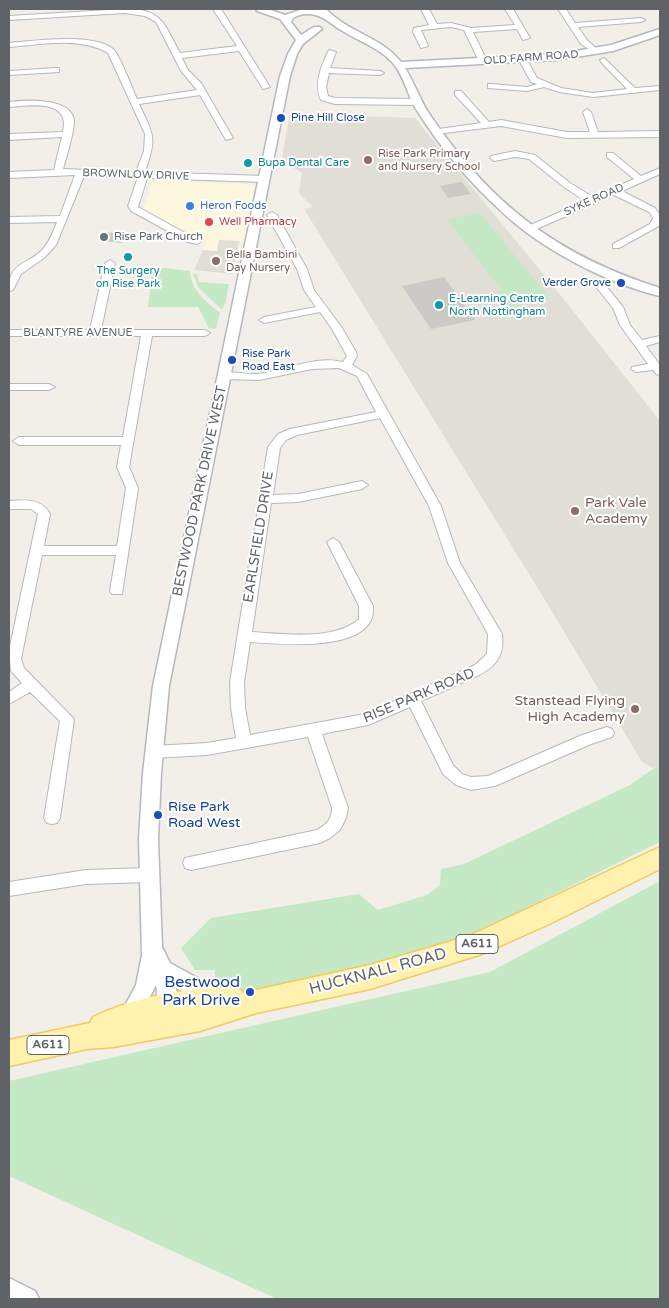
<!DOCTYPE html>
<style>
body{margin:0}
#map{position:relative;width:669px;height:1308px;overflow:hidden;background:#f1efe8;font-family:"Varela Round",sans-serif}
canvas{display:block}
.frame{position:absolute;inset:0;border:10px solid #5f6368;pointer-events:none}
</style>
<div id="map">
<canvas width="669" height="1308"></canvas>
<div class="frame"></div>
</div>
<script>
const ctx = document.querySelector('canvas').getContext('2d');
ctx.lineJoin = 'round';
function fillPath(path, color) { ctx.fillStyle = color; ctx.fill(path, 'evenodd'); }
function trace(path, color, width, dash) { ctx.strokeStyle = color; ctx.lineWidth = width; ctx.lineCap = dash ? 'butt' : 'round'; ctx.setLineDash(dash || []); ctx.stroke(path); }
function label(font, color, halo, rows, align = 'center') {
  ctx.font = font + ' "Varela Round",sans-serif'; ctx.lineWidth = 4; ctx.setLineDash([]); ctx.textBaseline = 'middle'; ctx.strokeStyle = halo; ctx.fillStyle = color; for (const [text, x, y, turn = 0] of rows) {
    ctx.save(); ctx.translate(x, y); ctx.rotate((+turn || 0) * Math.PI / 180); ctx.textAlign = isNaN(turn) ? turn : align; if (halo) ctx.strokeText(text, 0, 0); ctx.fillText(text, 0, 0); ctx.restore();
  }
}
const commercial = new Path2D(`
 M153 180 258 185 245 241 220 240 217 251 203 250 206 242 143 210Z`);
const education = new Path2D(`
 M290 114 415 118 558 292 660 421V764L653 768 642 762 545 600 304 209 313 207 299 193 302 173 286 163V158H282Z
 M219 240 239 241 232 274 194 270 203 250 217 251Z`);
const green = new Path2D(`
 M480 213 484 218 550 299 509 307 497 292 502 291 447 219Z
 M153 267 190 271C191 291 206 301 220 313L216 329 209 328 198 307H148Z
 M193 273 197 274 199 282 229 284 226 301 222 310 198 287Z
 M660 764V842L471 935 435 949 375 967 244 994 215 995V970H195L181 948 211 918 359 894 378 910 427 895 440 885 441 869 464 864 630 785Z
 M660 881V1299H277L9 1176V1081L490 972Z`);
const building = new Path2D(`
 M462 182 471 194 448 198 440 186Z
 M105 232 125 234 122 243 102 241Z
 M444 277 475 320 431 329 402 286Z`);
const minor = new Path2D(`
 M125 9C163 9 164 24 180 53L237 46 213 9H221L270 87 263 89 239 51 182 58 188 70 201 83 233 138 226 140 200 95 139 104C154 136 157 137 145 172L264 176 269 179 264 182 147 178 138 207 194 238 200 239 202 241 197 244 188 242 131 211 128 206 138 177 84 176 56 245 44 258 21 274 13 290 9 291C9 261 25 267 42 250 49 243 53 232 57 222L9 223V217L60 216 75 175 9 178V172L54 170 62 137 9 140V134L63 132C71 99 30 105 9 107V102C25 100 71 97 74 120 75 129 66 159 63 169L136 172 144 151 145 134 108 53C79 36 40 45 9 47V43C33 41 96 32 114 50 121 58 132 88 137 99L197 90 181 71 156 22 145 16 125 13 9 20V16Z
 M421 9H429L437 24 451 23 471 28 515 25 505 9H513L530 38 523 40 517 29 473 32 487 61 483 63 479 61 464 30 451 27 421 30 428 46 421 48 413 32 414 28 429 25Z
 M558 9H566L575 23 641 18 645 20 641 22 578 27 587 40 600 52 596 54 581 44Z
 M329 50 336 52 330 68 380 71 384 73 380 75 329 73 326 87 328 96 335 98 416 99 420 102 416 105 335 104 321 100C313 84 322 64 329 50Z
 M520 58H526L537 78 561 88 593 93 627 89 601 62 600 60 604 58 635 88 660 86V90L593 97 559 92 544 87 527 91 488 88V84H491L527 87 537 84 531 82 519 60Z
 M56 68H59V72L9 75V71Z
 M455 91H461L489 122 501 120 567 132H590L583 112 587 109 591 112 598 132 660 131V137L567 138 501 126 436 134V130L439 129 481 123 455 95Z
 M515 151 535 155 570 183 593 197 634 179 607 157V153H613L641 176 660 168V174L622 191 655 208 660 215 659 226 619 248H613V244L650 224 653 218 649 212 614 195 532 231H526V227L585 201 564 187 529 159 515 157 494 161 490 158 491 156Z
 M272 212 277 215 307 269 314 290 342 328 356 352 357 356 352 365 367 374 441 506 460 563 502 634C506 665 485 673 461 683 448 689 435 695 421 701L453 765 462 774 471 777 488 776 582 735 607 727 612 729 614 733 612 737 591 744 495 786 471 790 456 785 443 774 410 707 368 725 322 734 348 808 346 818 340 830 330 838 320 843 191 870 185 868 183 863 185 858 317 830C327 824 332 819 332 808L308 737 207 755 153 758 148 756 146 752 148 748 153 746 207 743 236 738 231 708 230 682 268 447 278 434 290 429 376 412 357 376 339 368 312 369 259 380 224 379 218 376C226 369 246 375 257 374 285 371 314 355 343 362L347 356 332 329 320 312 264 323 259 320 264 317 316 307 304 290 297 269 267 215ZM380 418 429 506 448 563 488 634 487 654 475 665 365 714 250 735 245 708 244 682 250 642C279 644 378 654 373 606L339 542 333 538 327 542 359 606V619C335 641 282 634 252 632L271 503 298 502 362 489 368 485 362 481 298 494 273 495 280 448 286 440 297 435Z
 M110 260 115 263 101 330H205L210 333 205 336H152L129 467 138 488 122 594H112L110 591 116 555H42L21 659 24 668 74 719 60 818 57 823 52 824 47 823 44 818 60 721 30 692 9 704V692L22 683 11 671 9 651 38 514 31 509H9V501C25 500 41 498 50 514L44 546H117L126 488 117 467 121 445H19L13 441 19 437H123L141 336H9V330H90L105 263Z
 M598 280 602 281 623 307 630 325 642 340 660 336V342L646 346 660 365V375L656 374 653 370 636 372 631 369 632 367 648 364 620 325 613 308 593 283Z
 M9 384H49L55 387 49 390H9Z
 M149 868 155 870 157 875 155 880 149 882 86 884 9 896V882L86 870Z`);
const tertiary = new Path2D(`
 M256 9H268L285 15 303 9H326C347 32 382 37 401 62L557 54 611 45 660 29V35L613 51 557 60 405 68C414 82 419 98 428 112 489 203 556 255 660 288V296C608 284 539 248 501 211 469 182 439 146 416 109 407 94 404 75 392 62 378 47 358 41 341 30 332 25 325 17 315 15 307 13 300 14 293 18L291 22 301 35 314 27H320L322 29 303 44 297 54 290 76 169 686 161 773 158 839 162 947 170 963 223 992 226 999 223 1006 216 1008 176 988 180 1016 177 1023 170 1026 163 1023 160 1016 156 985 137 1022 130 1025 123 1022 120 1015 136 985 142 955 139 839 143 773 153 686 280 76 288 54 296 40 280 19 257 11Z
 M9 1278 35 1291 39 1299H9Z`);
const primary = new Path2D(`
 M660 847V869L547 925 482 954 370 989 256 1013 200 1031 113 1047 87 1049 9 1066V1040L90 1023 93 1017C134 997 186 988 232 987L241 990 242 993 370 965 469 936Z`);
const markers = [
 [281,118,5,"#1a4fb4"],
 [368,160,5,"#8d6e63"],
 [248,163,5,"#0f9aa8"],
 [190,206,5,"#3f7fe0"],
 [209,222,5,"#e0444e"],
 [104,237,5,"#6b7280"],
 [128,257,5,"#0f9aa8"],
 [216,261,5,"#8d6e63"],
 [621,283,5,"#1a4fb4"],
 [439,305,5,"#0f9aa8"],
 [232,360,5,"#1a4fb4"],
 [575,511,5,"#8d6e63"],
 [635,709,5,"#8d6e63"],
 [158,815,5,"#1a4fb4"],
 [250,992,5,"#1a4fb4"]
];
const farStreetnames = [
 ["OLD FARM ROAD",531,58,-4],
 ["BROWNLOW DRIVE",136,175,2],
 ["SYKE ROAD",594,200,-24],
 ["BLANTYRE AVENUE",78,333]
];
const farTransitnames = [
 ["Pine Hill Close",291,118],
 ["Verder Grove",611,283,"right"],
 ["Rise Park",242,354],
 ["Road East",242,367]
];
const farEducationnames = [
 ["Rise Park Primary",378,154],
 ["and Nursery School",378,167],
 ["Bella Bambini",226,255],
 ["Day Nursery",226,268]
];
const farCulturenames = [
 ["Bupa Dental Care",258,163],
 ["The Surgery",128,271,"center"],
 ["on Rise Park",128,284,"center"],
 ["E-Learning Centre",449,299],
 ["North Nottingham",449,312]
];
const farShopnames = [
 ["Heron Foods",200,206]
];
const farHealthnames = [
 ["Well Pharmacy",219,222]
];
const farWorshipnames = [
 ["Rise Park Church",114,237]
];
const shields = [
 [477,944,42],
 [48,1045,42]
];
const shieldNames = [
 ["A611",477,944],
 ["A611",48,1045]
];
const streetNames = [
 ["BESTWOOD PARK DRIVE WEST",200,491,-78],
 ["EARLSFIELD DRIVE",259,537,-81],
 ["RISE PARK ROAD",419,696,-23]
];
const educationNames = [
 ["Park Vale",585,503],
 ["Academy",585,519],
 ["Stanstead Flying",625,701,"right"],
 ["High Academy",625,717,"right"]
];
const transitNames = [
 ["Rise Park",168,807],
 ["Road West",168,823]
];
const nearStreetnames = [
 ["HUCKNALL ROAD",378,972,-15]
];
const nearTransitnames = [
 ["Bestwood",240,983],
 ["Park Drive",240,1001]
];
fillPath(commercial, '#fef7e0');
fillPath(education, '#e1ded6');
fillPath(green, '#c5e8c5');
fillPath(building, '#cccac5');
trace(minor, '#b5b8bc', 2);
trace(tertiary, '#b5b8bc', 3);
trace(primary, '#f2c960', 3);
fillPath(minor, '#fff');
fillPath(tertiary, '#fff');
fillPath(primary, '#fff2af');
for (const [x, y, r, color] of markers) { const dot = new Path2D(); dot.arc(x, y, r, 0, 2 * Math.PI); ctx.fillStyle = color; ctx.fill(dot); trace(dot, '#fff', 2); }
label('11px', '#5f6368', '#fff', farStreetnames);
label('11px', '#164399', '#fff', farTransitnames, 'left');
label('11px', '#785e54', '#fff', farEducationnames, 'left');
label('11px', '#0d838f', '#fff', farCulturenames, 'left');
label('11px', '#366cbe', '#fff', farShopnames, 'left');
label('11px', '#be3a42', '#fff', farHealthnames, 'left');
label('11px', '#5b616d', '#fff', farWorshipnames, 'left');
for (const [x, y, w] of shields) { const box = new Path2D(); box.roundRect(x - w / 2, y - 9.5, w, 19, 4); ctx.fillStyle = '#fff'; ctx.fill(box); trace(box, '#5f6368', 1); }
label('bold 12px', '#5f6368', null, shieldNames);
label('14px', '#5f6368', '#fff', streetNames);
label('14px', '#785e54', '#fff', educationNames, 'left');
label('14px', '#164399', '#fff', transitNames, 'left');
label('16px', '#5f6368', '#fff', nearStreetnames);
label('16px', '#164399', '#fff', nearTransitnames, 'right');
</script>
